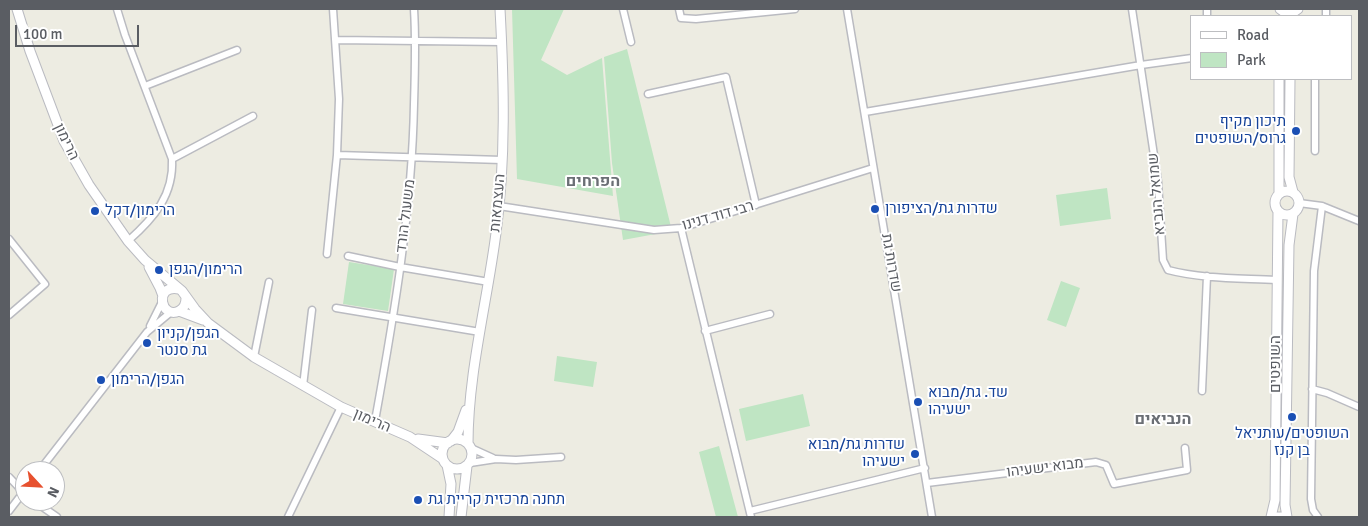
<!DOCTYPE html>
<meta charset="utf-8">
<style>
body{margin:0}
#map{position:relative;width:1368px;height:526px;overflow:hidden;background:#edece2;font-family:Signika,sans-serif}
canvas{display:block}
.frame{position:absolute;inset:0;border:10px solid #5a5d63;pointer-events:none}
.legend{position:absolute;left:1190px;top:15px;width:162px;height:65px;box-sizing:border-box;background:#fff;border:1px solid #bdbec1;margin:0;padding:6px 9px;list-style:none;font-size:15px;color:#5a5d63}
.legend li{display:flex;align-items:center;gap:10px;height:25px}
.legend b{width:25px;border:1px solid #bdbec1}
.north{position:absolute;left:15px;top:461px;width:50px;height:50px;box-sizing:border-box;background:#fff;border:1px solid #bdbec1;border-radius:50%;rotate:115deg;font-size:14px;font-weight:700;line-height:20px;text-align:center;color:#5a5d63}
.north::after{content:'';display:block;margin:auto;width:18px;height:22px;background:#e7512f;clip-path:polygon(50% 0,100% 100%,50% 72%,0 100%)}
.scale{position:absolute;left:15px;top:25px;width:124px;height:22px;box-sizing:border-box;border:2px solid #5a5d63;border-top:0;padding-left:6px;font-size:15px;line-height:18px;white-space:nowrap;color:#5a5d63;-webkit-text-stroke:4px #fff;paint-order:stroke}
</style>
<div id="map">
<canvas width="1368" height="526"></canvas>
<div class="frame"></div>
<ul class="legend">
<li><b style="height:6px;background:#fff"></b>Road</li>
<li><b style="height:14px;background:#bfe5c3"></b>Park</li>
</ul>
<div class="north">N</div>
<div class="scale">100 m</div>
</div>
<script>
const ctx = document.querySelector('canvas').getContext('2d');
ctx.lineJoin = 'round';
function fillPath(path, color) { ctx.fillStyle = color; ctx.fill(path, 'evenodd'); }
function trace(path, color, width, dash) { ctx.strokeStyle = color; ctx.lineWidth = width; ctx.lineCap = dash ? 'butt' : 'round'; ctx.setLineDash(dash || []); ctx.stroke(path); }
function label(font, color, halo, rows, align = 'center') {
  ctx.font = font + ' Signika,Heebo,sans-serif'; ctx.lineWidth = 4; ctx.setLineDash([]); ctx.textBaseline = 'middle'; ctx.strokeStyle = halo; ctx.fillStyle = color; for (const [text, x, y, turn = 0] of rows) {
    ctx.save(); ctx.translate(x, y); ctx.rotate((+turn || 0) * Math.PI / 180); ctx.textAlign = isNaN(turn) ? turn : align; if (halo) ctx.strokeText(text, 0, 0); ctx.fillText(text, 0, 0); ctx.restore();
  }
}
const green = new Path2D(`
 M512 9H564L541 60 567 75 602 58 613 196 517 179Z
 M627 49 672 231 623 240 612 163 604 57Z
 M1107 188 1111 219 1060 226 1056 195Z
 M349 262 394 269 388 311 343 304Z
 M1061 281 1080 288 1066 327 1047 320Z
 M557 356 597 362 593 387 554 381Z
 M803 394 810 426 746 441 739 409Z
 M719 446 738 517H716L699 452Z`);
const minor = new Path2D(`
 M117 9 125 35 172 159C174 195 154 218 128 241
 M623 9 631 42
 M679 9 681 18 696 19 795 9
 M847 9 932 517
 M1132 9 1158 182 1163 260 1168 270C1202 279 1241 278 1276 280
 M1207 9V16
 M1326 9V16
 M336 40 502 42
 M145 86 237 50
 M648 94 726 77 756 205
 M865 112 1141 65 1192 58
 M1315 151V79
 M337 155 502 160
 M172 159 253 116
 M1299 203 1322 206 1359 221
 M499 206 654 230 681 228 873 168
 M681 228 751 517
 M9 239 45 284 9 315
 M327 254 337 155 339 99 333 9
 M348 256 400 267 489 282
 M336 308 480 332
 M150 326 162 302
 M705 331 770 314
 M254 357 269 282
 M303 386 312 310
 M1312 389 1327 393 1359 407
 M1202 391 1207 276
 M375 421C394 316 412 211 414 104 415 72 416 41 414 9
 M471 448 493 458
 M470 463 496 459 516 460 561 457
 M39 471 147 332 171 312
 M9 477 25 494
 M927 483 1096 462 1106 465 1114 484 1187 470 1185 448
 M34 501 57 517
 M9 511 25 490
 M750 511 925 468
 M288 517 341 407
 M1318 517 1313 510 1311 499 1314 271 1322 206`);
const tertiary = new Path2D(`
 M17 9 30 51 64 141 89 185 128 241 145 260 182 291 195 309 208 323 254 357 341 407 410 437 443 459
 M1280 9C1286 14 1292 14 1298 9
 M1279 79V194
 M1290 79 1289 177 1293 192
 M1275 203a12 12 0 1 1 24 0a12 12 0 1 1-24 0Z
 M149 267 160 288 163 296
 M179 289C153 284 161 320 179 311 185 308 186 303 186 298
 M179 311 203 320
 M418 439 448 443
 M442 454a15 15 0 1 1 30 0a15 15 0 1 1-30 0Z
 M451 441 458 432 466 410
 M468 444C468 373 487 303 496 233 506 159 504 83 500 9
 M447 465 451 484 449 517
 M461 517 467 466
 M1271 517 1275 500 1278 211
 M1287 517 1285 505 1289 245 1293 214`);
const secondary = new Path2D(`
 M1272 517H1283`);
const markers = [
 [1296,131,5,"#1a4fb4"],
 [875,209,5,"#1a4fb4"],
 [95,211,5,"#1a4fb4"],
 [159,270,5,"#1a4fb4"],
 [147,343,5,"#1a4fb4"],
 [101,380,5,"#1a4fb4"],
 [918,402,5,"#1a4fb4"],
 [1292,417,5,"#1a4fb4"],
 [915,454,5,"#1a4fb4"],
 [418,500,5,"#1a4fb4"]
];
const transitNames = [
 ["תיכון מקיף",1286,122,"right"],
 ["גרוס/השופטים",1286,139,"right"],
 ["שדרות גת/הציפורן",885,209],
 ["הרימון/דקל",105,211],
 ["הרימון/הגפן",169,270],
 ["הגפן/קניון",157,334],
 ["גת סנטר",157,351],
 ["הגפן/הרימון",111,380],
 ["שד. גת/מבוא",928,393],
 ["ישעיהו",928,410],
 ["השופטים/עותניאל",1292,434,"center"],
 ["בן קנז",1292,451,"center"],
 ["שדרות גת/מבוא",905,445,"right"],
 ["ישעיהו",905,462,"right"],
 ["תחנה מרכזית קריית גת",428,500]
];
const streetNames = [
 ["הרימון",66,142,64],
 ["שמואל הנביא",1157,194,-95],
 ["העצמאות",498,203,-85],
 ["משעול הורד",406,216,-83],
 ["רבי דוד דנינו",718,216,-16],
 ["שדרות גת",891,263,80],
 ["השופטים",1276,364,-90],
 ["הרימון",372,421,23],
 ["מבוא ישעיהו",1045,468,-7]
];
const neighbourhoodNames = [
 ["הפרחים",593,182],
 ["הנביאים",1163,420]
];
fillPath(green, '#bfe5c3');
trace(minor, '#babbc1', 9);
trace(tertiary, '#babbc1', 11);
trace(secondary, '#b8bac1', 11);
trace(minor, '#fff', 6);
trace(tertiary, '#fff', 9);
trace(secondary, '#fff', 9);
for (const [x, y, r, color] of markers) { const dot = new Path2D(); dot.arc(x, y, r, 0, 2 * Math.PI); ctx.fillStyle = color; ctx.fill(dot); trace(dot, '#fff', 2); }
label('15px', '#164399', '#fff', transitNames, 'left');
label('15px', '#5a5d63', '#fff', streetNames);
label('bold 16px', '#6b6f75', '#fff', neighbourhoodNames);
</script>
